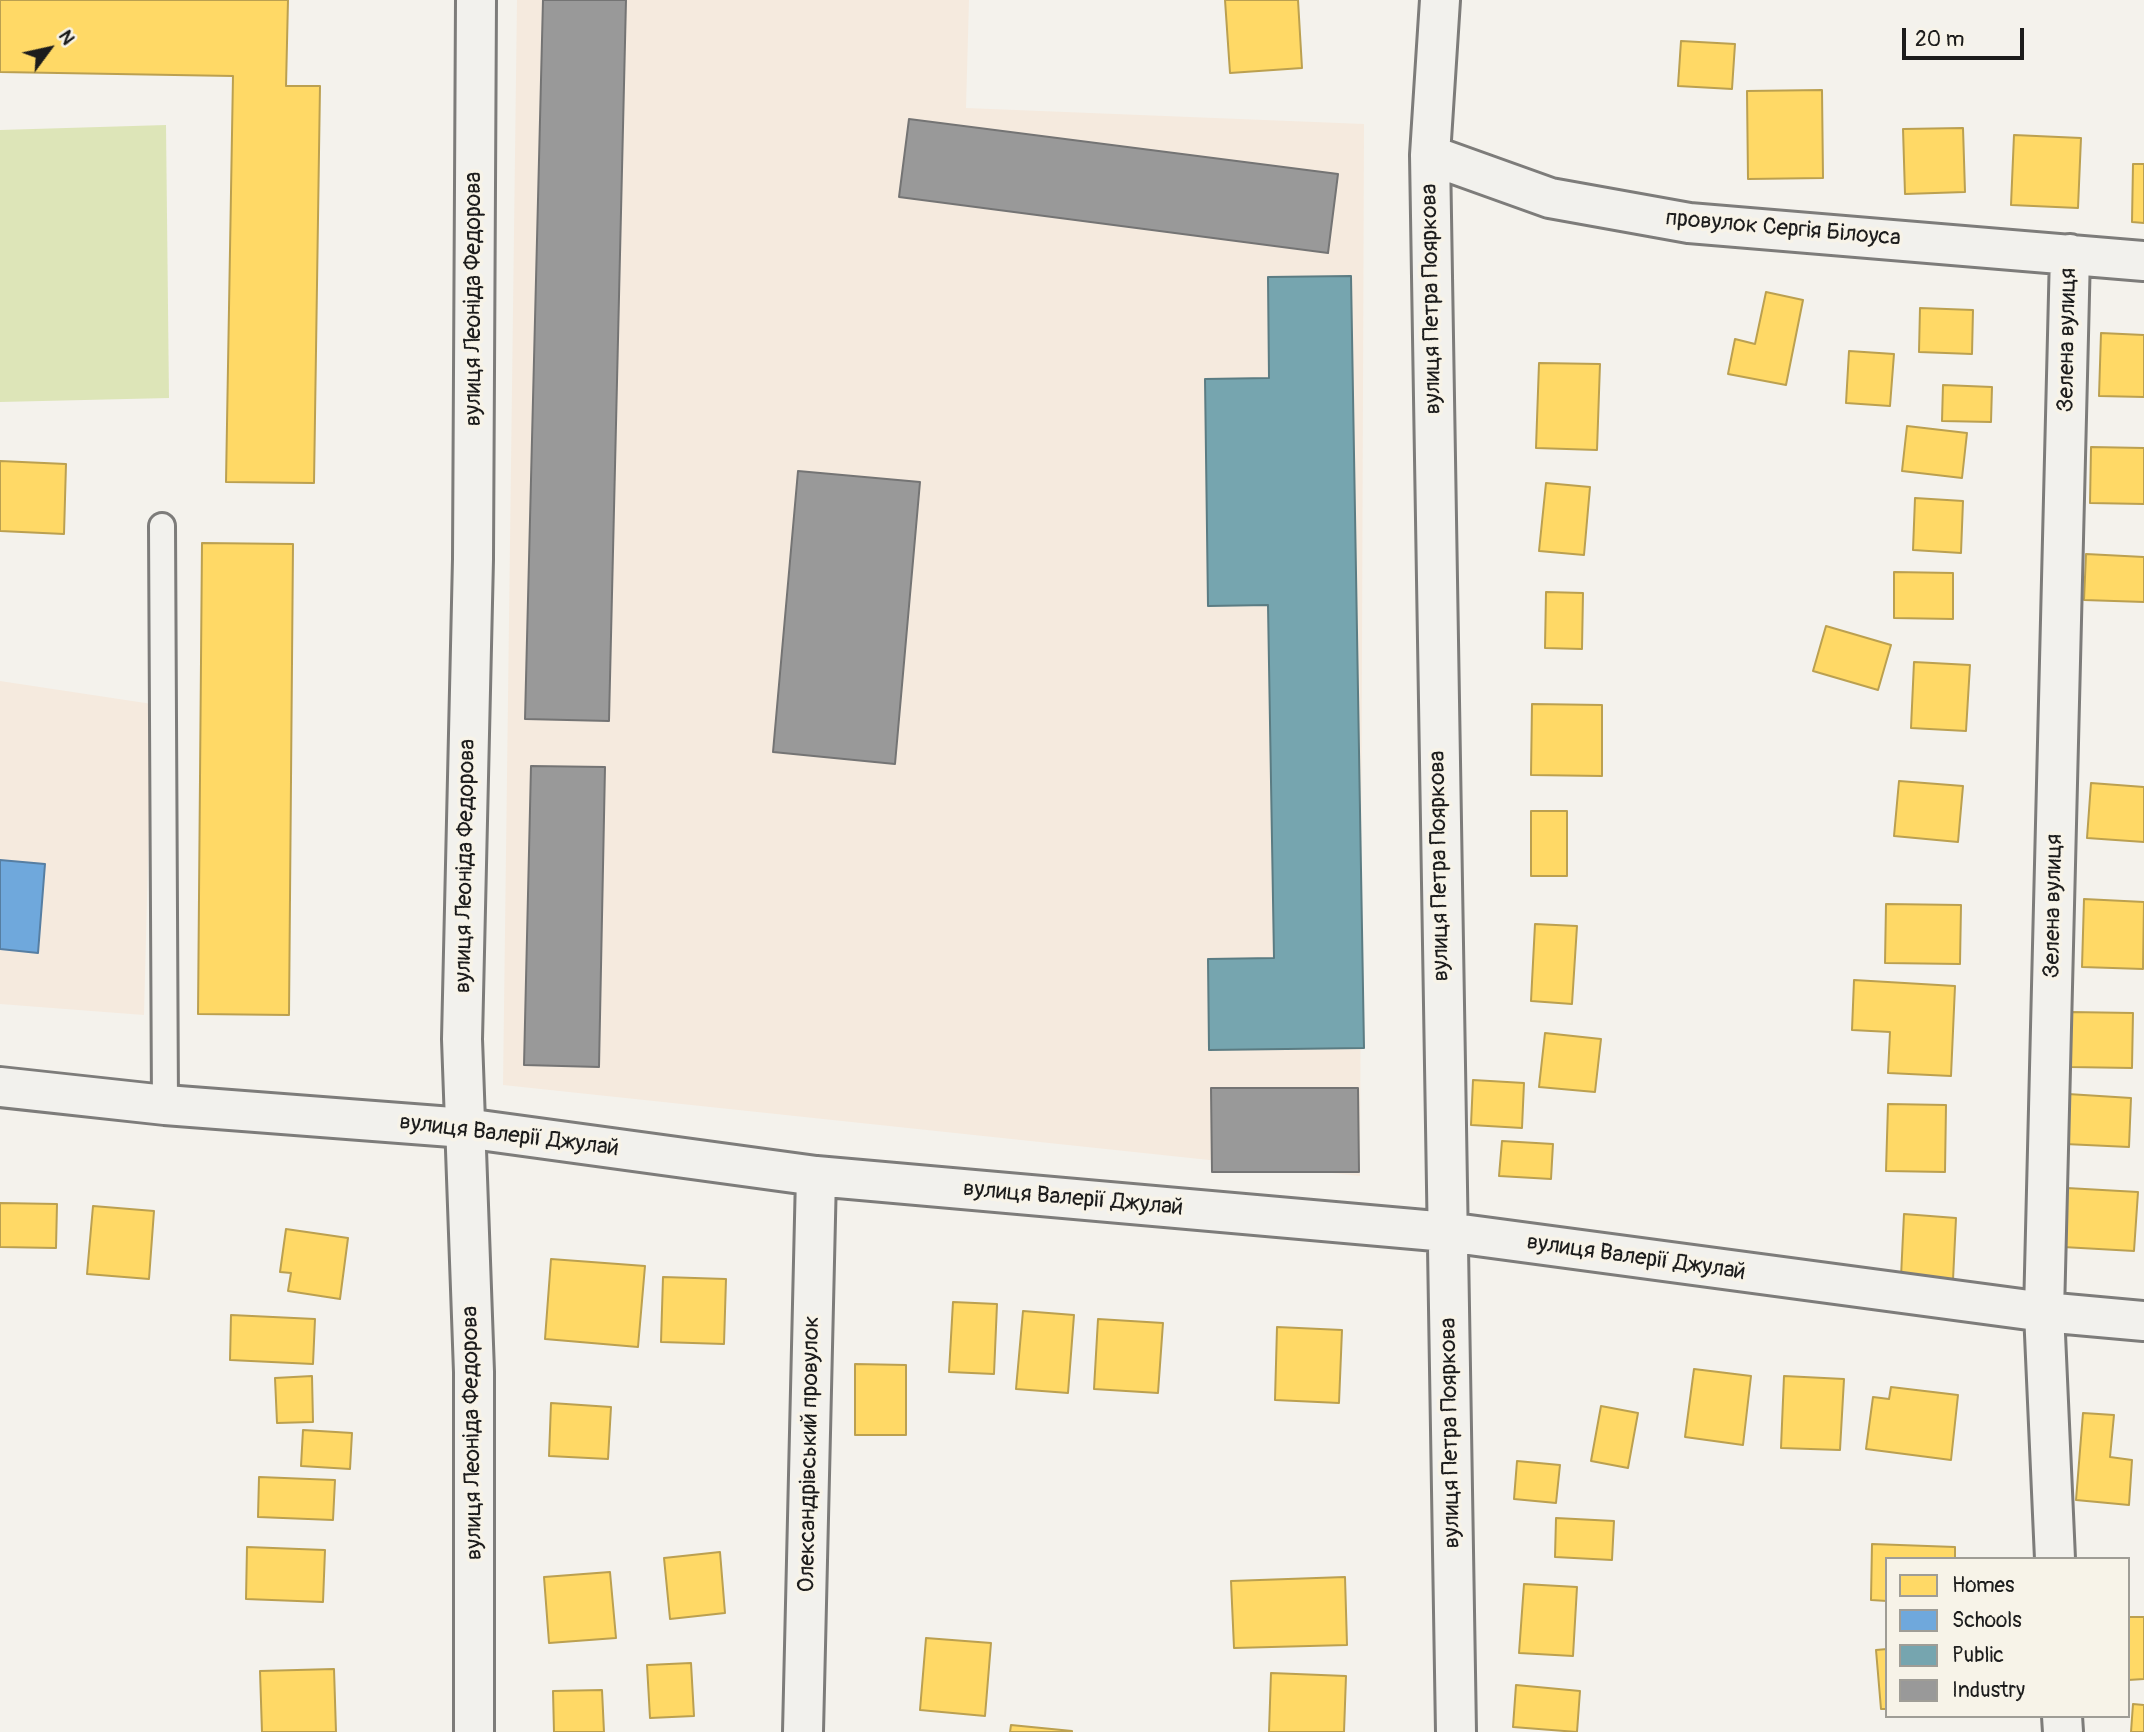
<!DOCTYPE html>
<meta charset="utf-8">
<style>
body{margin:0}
#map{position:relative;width:2144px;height:1732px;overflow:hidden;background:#f4f2ec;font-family:Pangolin,sans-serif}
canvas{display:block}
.legend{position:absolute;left:1885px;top:1557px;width:245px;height:161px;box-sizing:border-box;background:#f7f3e8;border:2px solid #9f9d96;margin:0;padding:9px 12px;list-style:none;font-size:21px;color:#1c1c1c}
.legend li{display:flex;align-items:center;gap:14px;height:35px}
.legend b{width:35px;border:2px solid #9f9d96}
.north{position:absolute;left:14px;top:14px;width:70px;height:70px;-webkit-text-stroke:5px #f7f3e8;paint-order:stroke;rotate:57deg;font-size:19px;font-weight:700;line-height:28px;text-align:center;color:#1c1c1c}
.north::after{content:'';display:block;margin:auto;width:24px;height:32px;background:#1c1c1c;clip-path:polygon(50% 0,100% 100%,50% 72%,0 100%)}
.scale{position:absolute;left:1902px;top:28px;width:122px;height:32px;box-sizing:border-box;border:4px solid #1c1c1c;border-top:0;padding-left:9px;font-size:21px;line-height:24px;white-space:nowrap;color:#1c1c1c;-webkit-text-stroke:5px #f7f3e8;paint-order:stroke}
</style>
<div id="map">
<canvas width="2144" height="1732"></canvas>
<ul class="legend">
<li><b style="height:19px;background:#ffd966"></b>Homes</li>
<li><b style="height:19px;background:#6fa8dc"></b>Schools</li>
<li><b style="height:19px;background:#76a5af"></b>Public</li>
<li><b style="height:19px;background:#999"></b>Industry</li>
</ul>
<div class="north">N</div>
<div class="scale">20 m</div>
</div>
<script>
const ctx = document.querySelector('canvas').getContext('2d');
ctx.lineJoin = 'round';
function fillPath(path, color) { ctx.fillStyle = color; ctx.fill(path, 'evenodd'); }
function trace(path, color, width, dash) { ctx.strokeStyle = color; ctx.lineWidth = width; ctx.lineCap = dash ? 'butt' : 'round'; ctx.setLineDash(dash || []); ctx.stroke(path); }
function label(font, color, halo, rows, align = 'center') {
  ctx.font = font + ' Pangolin,sans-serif'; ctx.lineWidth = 7; ctx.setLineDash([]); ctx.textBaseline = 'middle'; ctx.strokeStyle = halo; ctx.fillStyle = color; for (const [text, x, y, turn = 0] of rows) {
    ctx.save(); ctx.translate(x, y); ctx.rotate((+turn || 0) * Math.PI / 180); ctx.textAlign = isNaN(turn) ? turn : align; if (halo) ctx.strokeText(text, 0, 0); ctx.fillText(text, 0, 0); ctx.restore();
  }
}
const built = new Path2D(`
 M517 0H969L966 108 1364 124 1360 1176 503 1085Z
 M0 681 152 704 144 1015 0 1004Z`);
const green = new Path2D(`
 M166 125 169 398 0 402V130Z`);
const homes = new Path2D(`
 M0 0H288L286 86H320L314 483 226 482 233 76 0 72Z
 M1225 0H1298L1302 68 1230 73Z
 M1681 41 1735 44 1732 89 1678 86Z
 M1822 90 1823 178 1748 179 1747 91Z
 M1963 128 1965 192 1905 194 1903 129Z
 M2014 135 2081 138 2078 208 2011 205Z
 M2133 164H2144V223L2132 222Z
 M1766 292 1803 300 1786 385 1728 374 1735 339 1755 344Z
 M1920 308 1973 310 1972 354 1919 352Z
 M2101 333 2144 335V397L2099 396Z
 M1849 351 1894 354 1890 406 1846 403Z
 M1539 363 1600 364 1597 450 1536 448Z
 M1943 385 1992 387 1991 422 1942 421Z
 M1907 426 1967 433 1962 478 1902 471Z
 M2091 447 2144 448V504L2090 503Z
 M0 461 66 464 64 534 0 531Z
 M1546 483 1590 487 1584 555 1539 551Z
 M1915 498 1963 501 1961 553 1913 550Z
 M202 543 293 544 289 1015 198 1014Z
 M2086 554 2144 557V602L2084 600Z
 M1894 572 1953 573V619L1894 618Z
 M1546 592 1583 593 1582 649 1545 648Z
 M1826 626 1891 645 1878 690 1813 671Z
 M1914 662 1970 665 1966 731 1911 728Z
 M1532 704 1602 705V776L1531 775Z
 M1899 781 1963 786 1958 842 1894 836Z
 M2091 783 2144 787V842L2087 838Z
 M1531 811H1567V876H1531Z
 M2084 899 2144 902 2143 969 2082 967Z
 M1886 904 1961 905 1960 964 1885 963Z
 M1535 924 1577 926 1572 1004 1531 1001Z
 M1854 980 1955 986 1951 1076 1888 1073 1890 1032 1852 1030Z
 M2070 1012 2133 1013 2132 1068 2070 1067Z
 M1545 1033 1601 1039 1595 1092 1539 1087Z
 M1473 1080 1524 1083 1522 1128 1471 1125Z
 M2068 1094 2131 1098 2129 1147 2065 1144Z
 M1888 1104 1946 1105 1945 1172 1886 1171Z
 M1502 1141 1553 1144 1551 1179 1499 1176Z
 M2067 1188 2138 1192 2134 1251 2063 1247Z
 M0 1203 57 1204 56 1248 0 1247Z
 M93 1206 154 1211 149 1279 87 1274Z
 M1904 1214 1956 1218 1953 1280 1901 1277Z
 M286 1229 348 1238 340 1299 288 1291 291 1273 280 1272Z
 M551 1259 645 1266 638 1347 545 1339Z
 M663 1277 726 1279 724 1344 661 1342Z
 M953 1302 997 1304 994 1374 949 1372Z
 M1023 1311 1074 1315 1068 1393 1016 1389Z
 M231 1315 315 1319 313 1364 230 1360Z
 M1098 1319 1163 1323 1158 1393 1094 1389Z
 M1277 1327 1342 1330 1339 1403 1275 1400Z
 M855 1364 906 1365V1435H855Z
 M1694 1369 1751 1376 1743 1445 1685 1437Z
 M312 1376 313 1422 277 1423 275 1378Z
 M1784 1376 1844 1379 1840 1450 1781 1448Z
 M1891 1387 1958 1395 1951 1460 1866 1449 1873 1397 1889 1399Z
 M551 1403 611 1407 608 1459 549 1456Z
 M1601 1406 1638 1413 1628 1468 1591 1461Z
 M2083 1413 2114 1415 2110 1457 2132 1460 2129 1505 2076 1500Z
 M303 1430 352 1433 350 1469 301 1466Z
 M1517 1461 1560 1465 1556 1503 1514 1499Z
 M259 1477 335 1480 333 1520 258 1517Z
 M1556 1518 1614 1521 1612 1560 1555 1557Z
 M1872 1544 1955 1547V1559H1887V1601L1871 1600Z
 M247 1547 325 1550 323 1602 246 1599Z
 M720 1552 725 1613 670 1619 664 1558Z
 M610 1572 616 1638 549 1643 544 1577Z
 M1345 1577 1347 1645 1234 1648 1231 1581Z
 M1524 1584 1577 1587 1573 1656 1519 1653Z
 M2128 1617H2144V1679L2128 1680Z
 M926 1638 991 1643 985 1716 920 1710Z
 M1887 1649V1709H1881L1876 1650Z
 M691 1663 694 1716 650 1718 647 1665Z
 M334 1669 336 1732H262L260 1671Z
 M1271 1673 1346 1676 1344 1732H1269Z
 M1516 1685 1580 1691 1577 1732 1513 1727Z
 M602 1690 604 1732H554L553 1691Z
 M2133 1704 2144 1705V1732H2131Z
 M1011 1725 1072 1731V1732H1010Z`);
const schools = new Path2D(`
 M0 860 45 864 38 953 0 949Z`);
const public = new Path2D(`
 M1351 276 1364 1048 1209 1050 1208 959 1274 958 1268 605 1208 606 1205 379 1269 378 1268 277Z`);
const industry = new Path2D(`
 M543 0H626L609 721 525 719Z
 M909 119 1338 174 1328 253 899 197Z
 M798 471 920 482 895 764 773 752Z
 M531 766 605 767 599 1067 524 1065Z
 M1211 1088H1358L1359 1172H1212Z`);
const service = new Path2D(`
 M162 526 165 1105`);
const minor = new Path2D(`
 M1440 0 1430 155 1456 1732
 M1430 155 1550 198 1689 223 2144 261
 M0 1087 165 1105 465 1128 816 1176 1447 1232 2044 1312 2144 1321
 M2055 1559 2044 1312 2070 254
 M2062 1716 2063 1732
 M803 1732 816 1176`);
const tertiary = new Path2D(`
 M474 1732V1372L462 1039 473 559 476 0`);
const streetNames = [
 ["провулок Сергія Білоуса",1783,229,5],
 ["вулиця Леоніда Федорова",474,299,-90],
 ["вулиця Петра Пояркова",1432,299,-91],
 ["Зелена вулиця",2068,340,-89],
 ["вулиця Леоніда Федорова",466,866,-89],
 ["вулиця Петра Пояркова",1440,866,-91],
 ["Зелена вулиця",2054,906,-89],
 ["вулиця Валерії Джулай",509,1136,7],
 ["вулиця Валерії Джулай",1073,1199,5],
 ["вулиця Валерії Джулай",1636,1258,8],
 ["вулиця Леоніда Федорова",473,1433,-91],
 ["вулиця Петра Пояркова",1451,1433,-91],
 ["Олександрівський провулок",810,1454,-89]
];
fillPath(built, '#f5eade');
fillPath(green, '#dde5b8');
fillPath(homes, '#ffd966');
trace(homes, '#bba050', 2);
fillPath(schools, '#6fa8dc');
trace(schools, '#567ea2', 2);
fillPath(public, '#76a5af');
trace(public, '#5b7c83', 2);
fillPath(industry, '#999');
trace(industry, '#747474', 2);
trace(service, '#7d7c7a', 30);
trace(minor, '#7d7c7a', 44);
trace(tertiary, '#7d7c7a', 44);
trace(service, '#f2f1ed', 24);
trace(minor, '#f2f1ed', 38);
trace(tertiary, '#f2f1ed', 38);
label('23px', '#1c1c1c', '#f7f3e8', streetNames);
</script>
